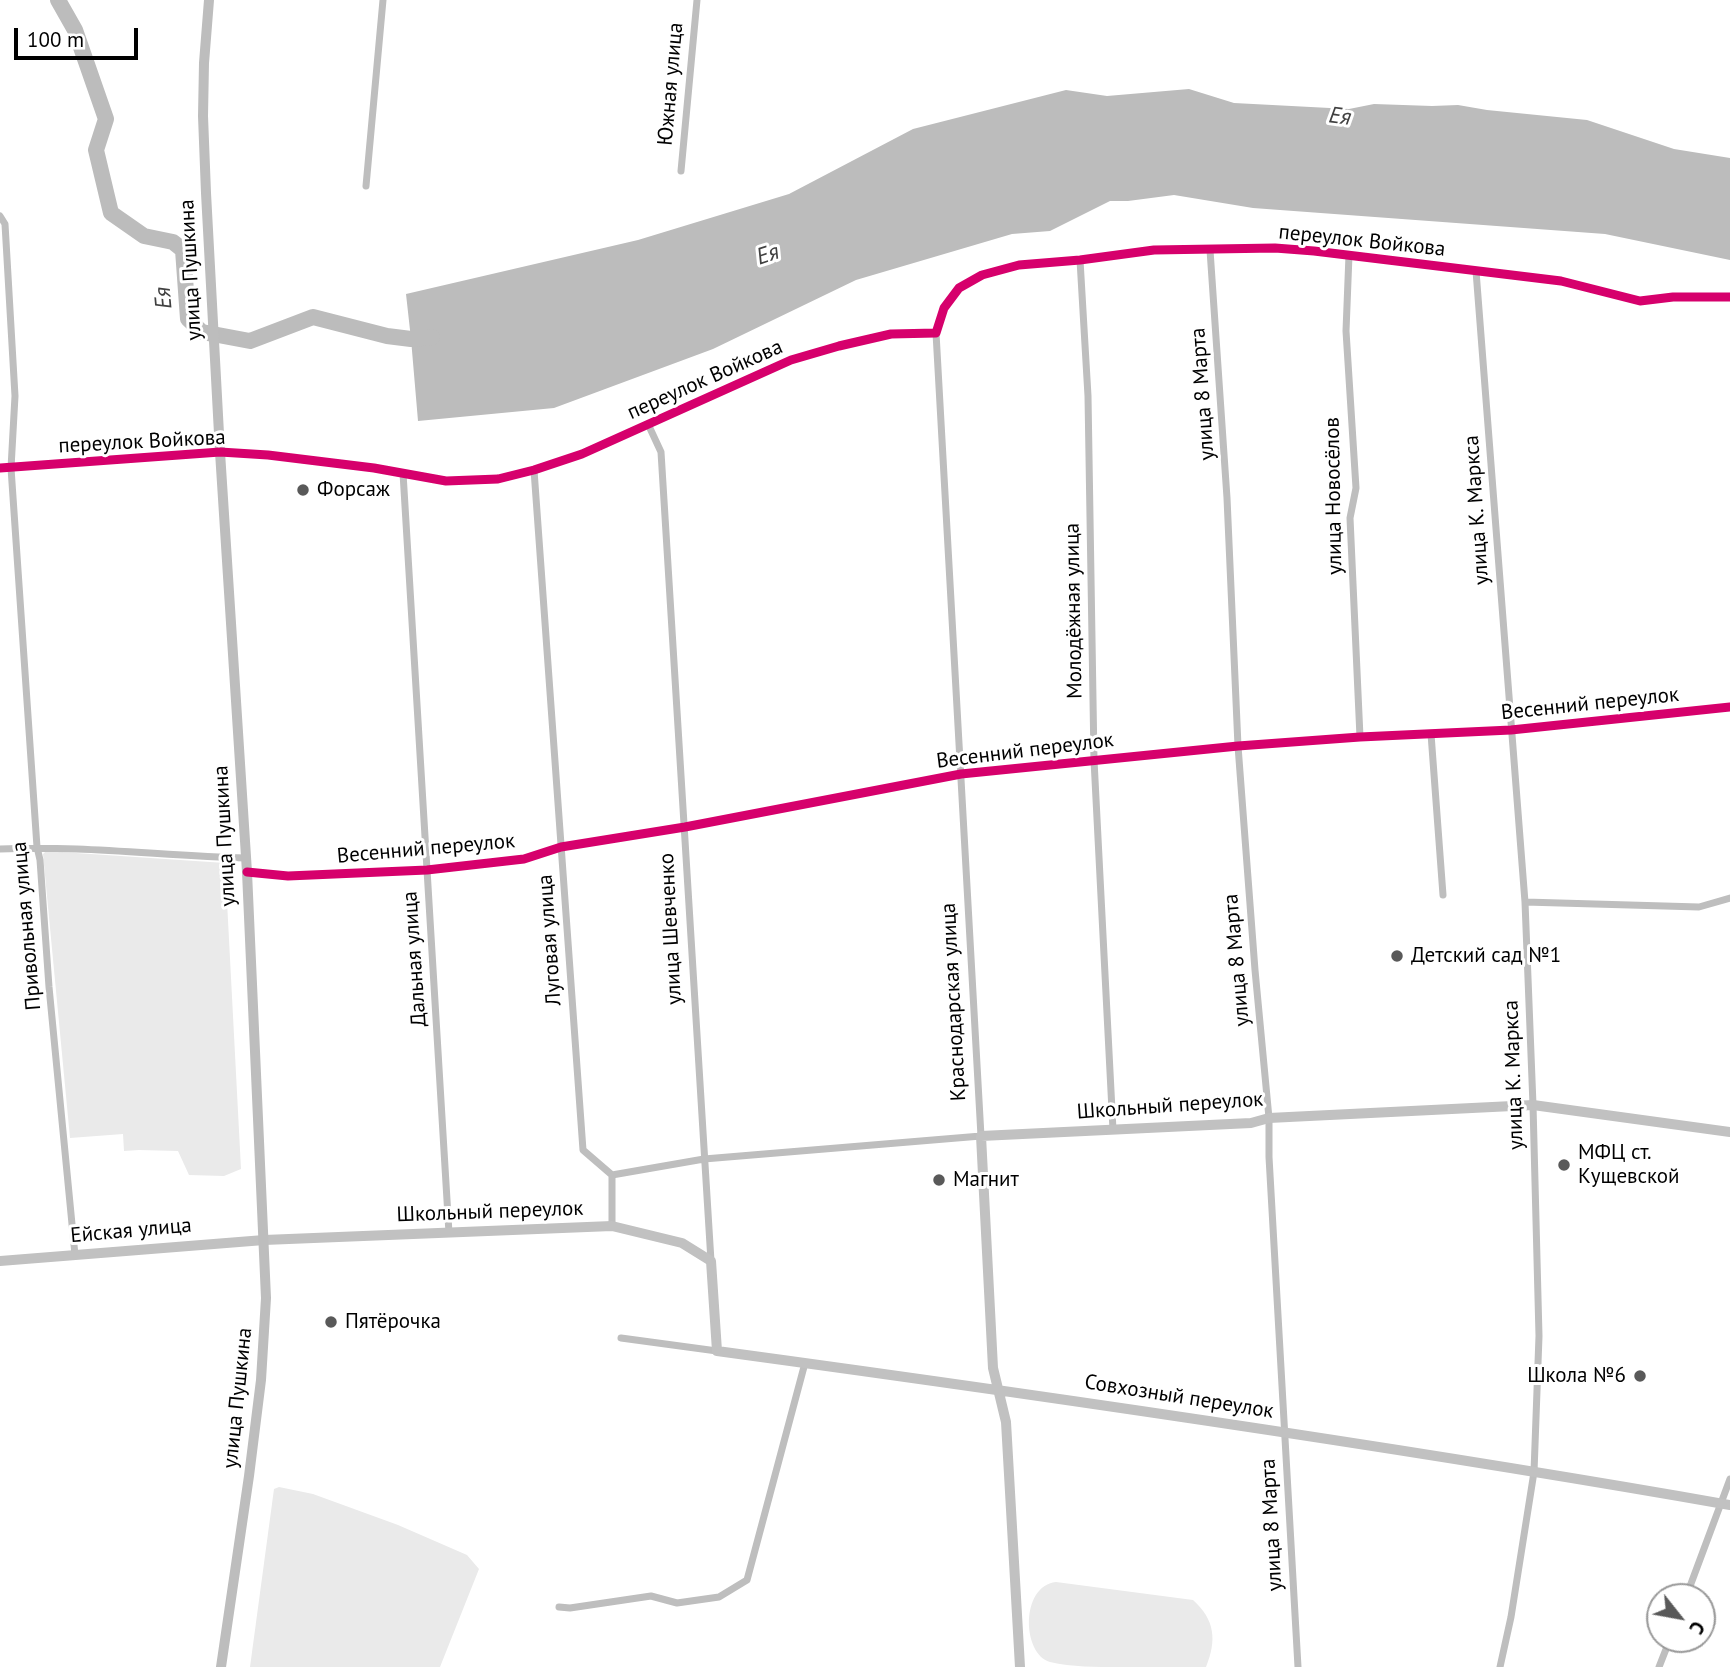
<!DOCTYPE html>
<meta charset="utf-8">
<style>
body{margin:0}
#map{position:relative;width:1730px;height:1667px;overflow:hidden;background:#fff;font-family:"PT Sans",sans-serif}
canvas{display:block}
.north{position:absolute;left:1646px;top:1583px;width:70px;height:70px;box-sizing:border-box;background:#fff;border:2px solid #999;border-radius:50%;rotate:121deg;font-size:19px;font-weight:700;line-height:28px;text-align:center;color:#000}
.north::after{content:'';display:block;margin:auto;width:24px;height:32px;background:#595959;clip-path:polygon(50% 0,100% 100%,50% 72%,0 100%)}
.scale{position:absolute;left:14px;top:28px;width:124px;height:32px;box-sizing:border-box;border:4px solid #000;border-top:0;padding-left:9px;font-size:21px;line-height:24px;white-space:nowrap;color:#000;-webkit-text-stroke:5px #fff;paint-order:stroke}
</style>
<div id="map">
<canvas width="1730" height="1667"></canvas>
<div class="north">С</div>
<div class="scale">100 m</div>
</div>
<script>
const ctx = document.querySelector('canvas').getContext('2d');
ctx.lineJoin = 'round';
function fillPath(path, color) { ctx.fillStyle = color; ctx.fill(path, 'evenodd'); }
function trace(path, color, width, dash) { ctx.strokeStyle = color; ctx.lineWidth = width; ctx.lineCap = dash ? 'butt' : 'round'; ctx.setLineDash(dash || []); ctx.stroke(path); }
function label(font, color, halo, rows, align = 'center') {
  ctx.font = font + ' "PT Sans",sans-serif'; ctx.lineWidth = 6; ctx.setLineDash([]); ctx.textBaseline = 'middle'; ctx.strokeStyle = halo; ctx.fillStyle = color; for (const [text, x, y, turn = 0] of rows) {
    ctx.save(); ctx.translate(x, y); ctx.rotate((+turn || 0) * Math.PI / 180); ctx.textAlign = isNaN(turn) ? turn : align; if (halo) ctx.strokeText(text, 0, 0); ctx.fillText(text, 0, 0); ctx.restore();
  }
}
const green = new Path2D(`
 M46 851 225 863 241 1169 224 1176 189 1175 178 1151 139 1150 124 1151 123 1134 70 1138 43 854Z
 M279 1487 313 1494 398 1525 467 1555 479 1569 440 1667H250L274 1489Z
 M1056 1582 1193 1600C1215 1620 1217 1640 1206 1667 1177 1667 1148 1667 1119 1667 1096 1667 1072 1667 1050 1662 1022 1654 1020 1586 1056 1582Z`);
const water = new Path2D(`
 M1189 89 1234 103 1349 109 1374 104 1432 106 1458 105 1487 110 1587 120 1674 149 1730 158V260L1605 234 1253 208 1174 195 1128 201H1110L1050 231 1012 234 856 280 713 349 554 408 418 421 411 339 406 294 638 240 789 194 913 129 1066 90 1107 96Z`);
const river = new Path2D(`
 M58 0 75 30 106 119 96 150 111 213 144 236 173 242 183 250 188 319 202 332 250 341 313 317 387 336 411 339 432 337`);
const street = new Path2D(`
 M681 171 697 0
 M366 186 383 0
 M0 216 5 224 15 396 11 468 37 847 40 860 49 987 75 1255
 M1210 250 1227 498 1238 746 1255 970 1269 1118V1157L1298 1667
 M1349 255 1346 331 1356 488 1350 518 1360 737
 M1080 260 1088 396 1094 760 1113 1130
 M1476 271 1525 902 1533 1105 1539 1336 1534 1472 1511 1617 1500 1667
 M648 424 661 452 711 1261
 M0 468 220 452 268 455 374 468 446 481 498 479 534 470 582 454 791 360 839 346 891 334 936 333 944 308 959 288 982 275 1019 265 1080 260 1154 250 1275 248 1314 251 1561 281 1640 301 1673 297H1730
 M534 470 583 1150 612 1175V1226
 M403 473 449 1233
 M1431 734 1443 895
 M0 849C82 845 164 856 246 858
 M247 872 288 876 427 870 524 859 561 847 685 827 961 774 1238 746 1360 737 1511 730 1730 707
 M1525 902 1699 907 1730 898
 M612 1175 704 1159 981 1136 936 333
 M621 1338 717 1351
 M1686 1597 1730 1479
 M559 1607 570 1608 651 1596 677 1603 719 1597 747 1580 805 1363
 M1659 1667 1670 1639`);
const secondary = new Path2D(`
 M0 1261 264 1240 612 1226 682 1243 711 1261 717 1351C1055 1397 1394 1446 1730 1505
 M1020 1667 1006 1422 993 1368 981 1136 1251 1123 1269 1118 1289 1117 1533 1105 1730 1132`);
const primary = new Path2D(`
 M209 0 204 63 203 116 206 193 220 452 247 872 266 1298 261 1380 249 1476 221 1667`);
const cycleway = new Path2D(`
 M0 468 220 452 268 455 374 468 446 481 498 479 534 470 582 454 791 360 839 346 891 334 936 333 944 308 959 288 982 275 1019 265 1080 260 1154 250 1275 248 1314 251 1561 281 1640 301 1673 297H1730
 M247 872 288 876 427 870 524 859 561 847 685 827 961 774 1238 746 1360 737 1511 730 1730 707`);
const markers = [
 [303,490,7,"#595959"],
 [1397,956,7,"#595959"],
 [1564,1165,7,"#595959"],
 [939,1180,7,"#595959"],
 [331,1322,7,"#595959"],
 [1640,1376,7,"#595959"]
];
const streetNames = [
 ["Южная улица",671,84,-85],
 ["переулок Войкова",1362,241,6],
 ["улица Пушкина",191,270,-93],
 ["переулок Войкова",705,380,-24],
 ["улица 8 Марта",1203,394,-94],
 ["переулок Войкова",142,442,-3],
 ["улица Новосёлов",1334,496,-91],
 ["улица К. Маркса",1477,510,-94],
 ["Молодёжная улица",1074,611,-91],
 ["Весенний переулок",1590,704,-6],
 ["Весенний переулок",1025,751,-7],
 ["улица Пушкина",225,836,-93],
 ["Весенний переулок",426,849,-5],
 ["Привольная улица",27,926,-95],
 ["улица Шевченко",671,929,-93],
 ["Луговая улица",550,940,-94],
 ["Дальная улица",415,959,-94],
 ["улица 8 Марта",1237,960,-95],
 ["Краснодарская улица",954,1002,-93],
 ["улица К. Маркса",1514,1075,-92],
 ["Школьный переулок",1170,1106,-4],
 ["Школьный переулок",490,1212,-2],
 ["Ейская улица",131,1231,-5],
 ["Совхозный переулок",1179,1397,9],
 ["улица Пушкина",238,1398,-84],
 ["улица 8 Марта",1272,1525,-93]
];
const poiNames = [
 ["Форсаж",317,490],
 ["Детский сад №1",1411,956],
 ["МФЦ ст.",1578,1153],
 ["Кущевской",1578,1177],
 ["Магнит",953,1180],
 ["Пятёрочка",345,1322],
 ["Школа №6",1626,1376,"right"]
];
const waterNames = [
 ["Ея",1340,117,8],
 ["Ея",768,255,-18],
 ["Ея",164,298,-95]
];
fillPath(green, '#eaeaea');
fillPath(water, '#bcbcbc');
trace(river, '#bcbcbc', 16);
trace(street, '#bebebe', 7);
trace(secondary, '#c1c1c1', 10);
trace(primary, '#bdbdbd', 10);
trace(cycleway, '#d6006c', 9);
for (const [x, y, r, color] of markers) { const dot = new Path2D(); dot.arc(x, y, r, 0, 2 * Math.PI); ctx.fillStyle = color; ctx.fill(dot); trace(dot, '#fff', 2.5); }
label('21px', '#000', '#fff', streetNames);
label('21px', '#000', '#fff', poiNames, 'left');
label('italic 23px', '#404040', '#fff', waterNames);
</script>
